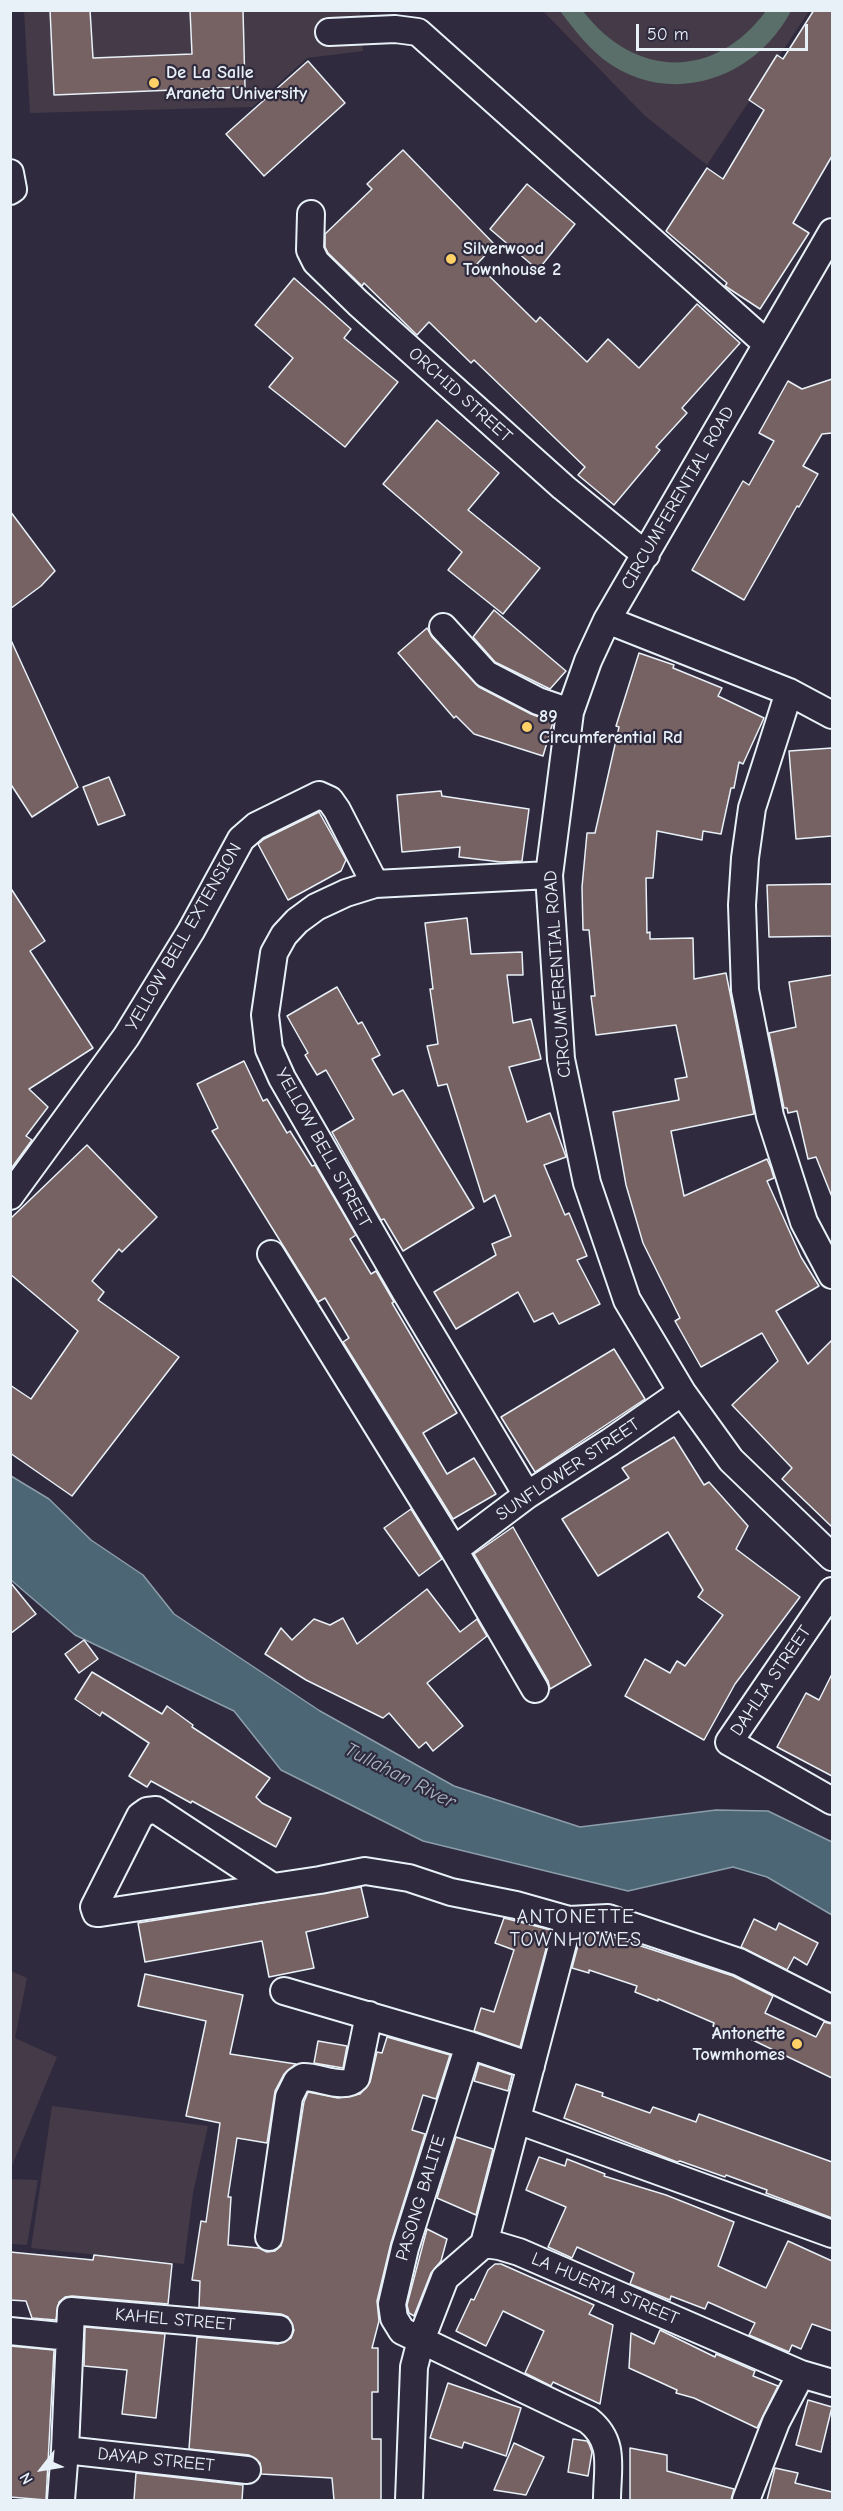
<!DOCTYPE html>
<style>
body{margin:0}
#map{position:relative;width:843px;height:2511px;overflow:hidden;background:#2f2a3d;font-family:"Comic Neue",sans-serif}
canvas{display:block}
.frame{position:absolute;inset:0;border:12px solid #e8f1f8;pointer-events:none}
.north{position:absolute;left:12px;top:2439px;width:60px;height:60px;-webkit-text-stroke:4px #2f2a3d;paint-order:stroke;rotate:239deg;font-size:16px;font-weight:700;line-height:24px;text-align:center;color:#e8f1f8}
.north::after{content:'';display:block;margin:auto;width:21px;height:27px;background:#e8f1f8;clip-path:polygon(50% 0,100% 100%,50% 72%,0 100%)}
.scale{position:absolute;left:636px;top:24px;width:172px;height:27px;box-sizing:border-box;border:3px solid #e8f1f8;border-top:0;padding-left:8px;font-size:18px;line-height:21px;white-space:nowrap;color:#e8f1f8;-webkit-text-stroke:4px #2f2a3d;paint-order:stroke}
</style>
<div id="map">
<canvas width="843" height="2511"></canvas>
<div class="frame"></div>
<div class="north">N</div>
<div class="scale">50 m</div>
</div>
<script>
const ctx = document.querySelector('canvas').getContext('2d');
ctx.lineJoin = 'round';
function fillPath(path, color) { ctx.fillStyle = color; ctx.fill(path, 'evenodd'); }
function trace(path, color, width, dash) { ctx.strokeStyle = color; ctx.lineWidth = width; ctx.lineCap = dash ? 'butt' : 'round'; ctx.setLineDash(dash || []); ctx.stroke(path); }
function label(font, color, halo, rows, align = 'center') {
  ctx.font = font + ' "Comic Neue",sans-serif'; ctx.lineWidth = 4.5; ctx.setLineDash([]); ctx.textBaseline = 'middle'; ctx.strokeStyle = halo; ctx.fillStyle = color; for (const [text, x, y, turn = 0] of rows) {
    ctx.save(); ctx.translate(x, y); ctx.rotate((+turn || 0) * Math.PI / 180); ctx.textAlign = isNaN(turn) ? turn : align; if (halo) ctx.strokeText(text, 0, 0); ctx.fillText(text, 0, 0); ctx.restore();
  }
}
const built = new Path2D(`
 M24 11H360L363 51 307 58 252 107 30 113Z
 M543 11H809L707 165 645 116Z
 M11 1971 27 1978 15 2038 57 2057 11 2168Z
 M52 2106 208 2126 193 2193 184 2264 31 2248Z
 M10 2179 38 2180 27 2245 11 2244Z`);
const green = new Path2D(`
 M560 11H583C635 79 715 80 766 11H791C755 80 668 109 603 59 586 45 573 28 560 11Z`);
const water = new Path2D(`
 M11 1476 49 1499 91 1540 143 1575 174 1614 320 1711 454 1786 580 1827 716 1810 768 1811 832 1842V1915L767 1877 733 1867 628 1891 423 1841 281 1770 234 1711 75 1635 11 1580Z`);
const building = new Path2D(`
 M50 10H90L93 58 192 54 190 10H243L245 87 54 95Z
 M814 10H832V156L793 223 809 233 760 309 725 286 727 283 666 231 707 168 723 179 764 110 749 100 777 55 783 59Z
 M308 61 345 103 264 176 226 134Z
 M403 150 495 245 477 264 536 322 540 317 587 362 608 339 639 368 697 304 740 343 682 408 687 413 656 447 660 450 614 505 578 475 585 467 474 360 471 363 429 322 417 335 364 283 362 286 328 253 325 247V234L372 189 367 184Z
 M527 184 575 224 538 270 490 229Z
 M294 278 351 329 344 338 398 382 345 447 269 387 293 358 255 325Z
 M832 379V433L822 434 803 466 818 474 799 507 797 506 744 600 692 570 743 481 749 485 774 441 759 433 788 381 802 389Z
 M437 420 499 473 468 510 540 568 503 614 448 570 462 552 383 484Z
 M10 511 55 571 41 586 10 609Z
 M494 610 566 671 550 689 495 662 473 637Z
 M427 628 432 637 479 687 531 714 553 722 543 756 474 734 456 716 454 718 398 653Z
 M10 638 78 787 32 817 10 783Z
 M639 653 674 665 673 668 722 688 718 696 764 718 743 764 739 762 734 788H731L721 834 703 831 702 840 657 831 653 878H646L647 933 650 932V939L693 938 694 979 726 973 754 1114 671 1131 684 1196 767 1159 771 1168 774 1178 767 1181 801 1257 819 1286 776 1311 808 1364 832 1340V1527L782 1479 792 1468 732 1405 778 1361 762 1333 701 1367 675 1321 680 1318 643 1243 626 1185 613 1112 679 1100 675 1079 687 1077 676 1025 596 1035 591 996H595L589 930H583L582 887 587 833H595L619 727 616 726Z
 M832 748V836L796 839 789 751Z
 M109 777 125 815 98 825 83 787Z
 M441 791 442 796 529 809 522 861 501 862 459 857 460 847 402 852 397 795Z
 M319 812 346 860 341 871 288 900 258 844 264 839Z
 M832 884V936L769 937 767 885Z
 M10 887 45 941 30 951 93 1048 29 1089 48 1107 26 1136 32 1140 10 1170Z
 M467 918 471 954 522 952 523 975H507L513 1023 531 1019 541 1059 509 1067 527 1122 550 1113 566 1157 544 1165 565 1215 569 1213 587 1256 577 1260 600 1304 559 1324 553 1313 534 1322 518 1292 456 1329 434 1292 496 1255 492 1244 511 1236 495 1195 484 1202 447 1084 438 1086 427 1046 438 1044 430 989H433L425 923Z
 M832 975V1197L816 1157 808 1159 797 1111 788 1113 787 1108H784L769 1033 796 1027 789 982Z
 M337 987 358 1024 362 1022 380 1055 372 1059 393 1095 403 1090 474 1208 403 1251 384 1219 381 1220 332 1132 354 1119 326 1070 317 1075 305 1055 308 1053 287 1016Z
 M244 1061 263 1101 267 1099 287 1133 290 1131 312 1166 315 1165 356 1235 350 1239 371 1274 376 1271 394 1302 392 1303 457 1413 423 1433 447 1474 474 1458 496 1494 453 1519 343 1342 349 1338 325 1298 318 1302 212 1131 218 1128 197 1084Z
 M87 1145 157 1217 122 1252 119 1249 92 1281 104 1292 98 1300 179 1357 72 1496 10 1453V1385L31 1399 78 1331 10 1274V1219Z
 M614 1349 645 1399 535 1472 501 1417Z
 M674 1437 704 1485 709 1482 748 1526 736 1549 800 1597 735 1684 704 1740 625 1696 645 1659 670 1673 677 1661 685 1666 723 1615 698 1597 703 1590 668 1532 598 1576 562 1519 629 1478 622 1468Z
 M411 1509 442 1559 419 1576 384 1528Z
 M513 1527 591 1665 550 1689 548 1681 474 1554Z
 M10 1582 36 1614 10 1634Z
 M427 1589 460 1632 477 1619 487 1636 427 1683 463 1726 433 1751 426 1742 419 1748 389 1713 383 1718 306 1680 265 1654 281 1628 292 1640 314 1619 330 1625 343 1618 357 1644Z
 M84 1640 98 1659 79 1673 65 1654Z
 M92 1672 162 1714 167 1706 193 1725 192 1727 270 1778 256 1797 262 1803 291 1818 276 1847 192 1801 191 1803 151 1781 147 1787 129 1776 149 1743 102 1712 100 1716 75 1699Z
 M832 1674V1776L777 1747 806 1693 819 1700Z
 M361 1887 368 1917 306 1932 314 1968 269 1977 262 1941 145 1962 138 1923Z
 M504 1918 551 1930 520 2047 474 2031 481 2008 494 2012 514 1950 495 1943Z
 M754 1919 776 1930 779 1923 818 1943 807 1965 794 1957 787 1970 741 1947Z
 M601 1933 733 1976 773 1996 765 2013 816 2037 824 2022 832 2024V2078L738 2033 736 2037 713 2026 714 2023 658 1999V2001L635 1992 637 1986 589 1970V1973L572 1968 581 1934Z
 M145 1974 243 1995 230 2054 296 2064 284 2074 275 2091 267 2143 237 2138 228 2197H231L228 2245 259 2248 267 2252 275 2251 281 2246 304 2102 308 2092 338 2098 360 2094 370 2082 377 2052 382 2053 387 2037 450 2055 436 2099 423 2095 412 2130 425 2134 391 2243 377 2301 379 2321 372 2348H378V2392H372V2439H381V2500H334L332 2478 261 2474 260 2463 249 2455 189 2449 197 2337 278 2344 291 2338 294 2330 288 2317 281 2314 199 2307 200 2281 192 2280 201 2221 206 2222 220 2123 186 2116 206 2021 138 2006Z
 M318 2041 347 2046 343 2068 314 2063Z
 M479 2064 512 2075 508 2091 474 2081Z
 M576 2084 603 2093 602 2096 650 2113 653 2107 696 2122 699 2114 832 2162V2218L766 2193 767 2190 726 2175 725 2177 680 2161 677 2162 564 2118Z
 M456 2137 493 2149 476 2215 437 2198Z
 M539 2157 565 2166 567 2159 605 2174 604 2176 666 2195 734 2222 718 2266 766 2288 788 2241 832 2261V2331L812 2324 801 2349 792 2345 789 2352 749 2335 755 2323 708 2302 705 2309 671 2296 670 2300 630 2284 634 2273 577 2247 572 2258 548 2247 566 2207 526 2190Z
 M427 2229 447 2239 441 2261 431 2273 414 2316 409 2313 407 2305Z
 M10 2252 93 2260 94 2255 172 2264 168 2304 72 2296 65 2297 59 2302 56 2320 32 2318 26 2301 10 2300Z
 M495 2264H501L594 2305 589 2314 613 2325 600 2404 553 2382 551 2386 525 2373 544 2331 503 2311 486 2346 456 2331 471 2299 474 2300 488 2270Z
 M85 2327 165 2334 156 2418 122 2414 127 2370 84 2366Z
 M660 2330 715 2357 716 2354 755 2371 753 2376 778 2386 757 2428 694 2398 676 2393 677 2390 629 2368 631 2333 654 2344Z
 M10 2346 54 2350 46 2500 10 2497Z
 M448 2383 521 2408 506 2456 464 2442 462 2448 430 2438Z
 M808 2400 832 2407 821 2452 796 2445Z
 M573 2439 587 2441 589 2444 592 2452 588 2476 568 2472Z
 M514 2443 544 2457 526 2495 494 2490Z
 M630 2448 667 2455V2471L734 2489 731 2500H630Z
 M775 2468 798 2473 795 2483 832 2492V2500H767Z
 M136 2473 243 2485 242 2500H134Z`);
const minor = new Path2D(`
 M329 32 395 29 418 32 767 344
 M10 173 13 189 10 191
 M311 214 310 250 316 262 358 303 563 487 646 555
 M832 232 607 620 588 661 570 712 549 875 561 1059 587 1183 627 1300 682 1392 731 1460 832 1557
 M607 620 789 692 832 715
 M443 627 486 674 538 701 570 712
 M789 692 752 808 745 858 742 905 745 990 770 1116 804 1222 832 1275
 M10 1196 126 1037 191 931 241 839 256 826 319 795 330 800 337 810 375 884
 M271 1254 454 1550 535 1689
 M527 1495 405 1291 282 1078 269 1049 265 1015 274 953 284 935 297 921 316 907 346 893 375 884 549 875
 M454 1550 527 1495 610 1442 682 1392
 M832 1591 729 1742 832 1801
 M273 1887 156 1810 147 1811 140 1816 94 1907 96 1913H100L320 1880 365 1871 409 1878 451 1892 516 1905 569 1920 608 1918 739 1962 832 2009
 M284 1991 469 2045 531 2066
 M469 2045 405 2248 392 2304 394 2318 402 2331 588 2420C616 2442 607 2468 607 2500
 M517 2120 832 2234
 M269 2237 289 2097 297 2081 303 2077C319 2076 344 2091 356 2078L369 2015
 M484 2244 569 1920
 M10 2331 70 2337
 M65 2450 247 2470
 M61 2500 65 2450 71 2311 279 2329
 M409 2500 414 2367 421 2340 445 2278 484 2244 499 2246 519 2252 801 2374 832 2383
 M746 2500 776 2422 801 2374`);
const markers = [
 [154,83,6,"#ffd166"],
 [451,259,6,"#ffd166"],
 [527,727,6,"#ffd166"],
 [797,2044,6,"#ffd166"]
];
const poiNames = [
 ["De La Salle",166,73],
 ["Araneta University",166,94],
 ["Silverwood",463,249],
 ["Townhouse 2",463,270],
 ["89",539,717],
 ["Circumferential Rd",539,738],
 ["Antonette",785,2034,"right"],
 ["Towmhomes",785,2055,"right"]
];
const streetNames = [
 ["ORCHID STREET",460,395,42],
 ["CIRCUMFERENTIAL ROAD",678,498,-60],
 ["YELLOW BELL EXTENSION",184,937,-60],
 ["CIRCUMFERENTIAL ROAD",558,974,-94],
 ["YELLOW BELL STREET",323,1148,61],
 ["SUNFLOWER STREET",568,1470,-34],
 ["DAHLIA STREET",771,1681,-56],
 ["PASONG BALITE",421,2198,-73],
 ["LA HUERTA STREET",605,2289,23],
 ["KAHEL STREET",175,2320,5],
 ["DAYAP STREET",156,2460,6]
];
const waterNames = [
 ["Tullahan River",400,1776,27]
];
const neighbourhoodNames = [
 ["ANTONETTE",576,1917],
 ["TOWNHOMES",576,1940]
];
fillPath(built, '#443a48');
fillPath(green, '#5a6f69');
fillPath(water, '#4d6676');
trace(water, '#8b9eaa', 1.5);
fillPath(building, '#766163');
trace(building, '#e8f1f8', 1.5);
trace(minor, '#e8f1f8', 30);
trace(minor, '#2f2a3d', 26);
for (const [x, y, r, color] of markers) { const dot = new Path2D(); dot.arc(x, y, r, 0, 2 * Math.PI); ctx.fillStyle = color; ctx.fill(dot); trace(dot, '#2f2a3d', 2); }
label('bold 18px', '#e8f1f8', '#2f2a3d', poiNames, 'left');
label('18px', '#e8f1f8', '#2f2a3d', streetNames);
label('italic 20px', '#aab9c4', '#2f2a3d', waterNames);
ctx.letterSpacing = '1.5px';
label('20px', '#e8f1f8', '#2f2a3d', neighbourhoodNames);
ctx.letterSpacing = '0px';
</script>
